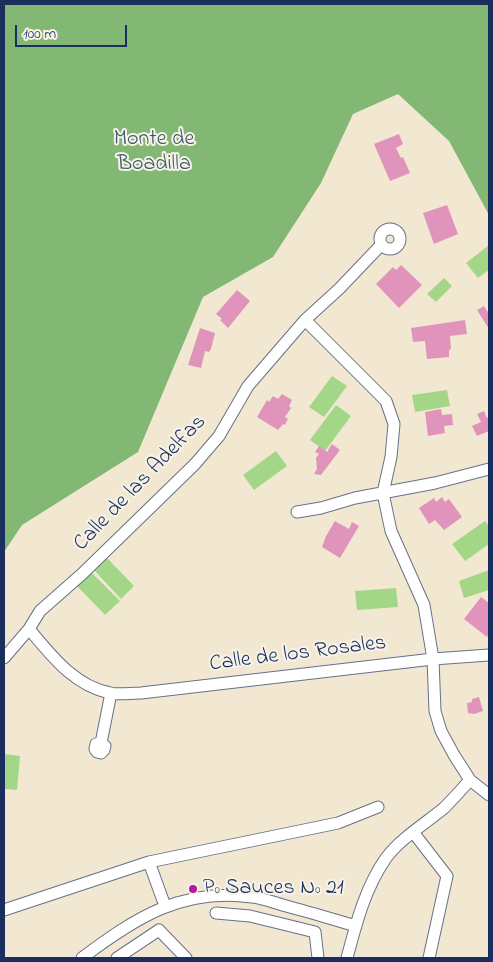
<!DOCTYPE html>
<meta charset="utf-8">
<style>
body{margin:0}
#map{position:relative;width:493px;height:962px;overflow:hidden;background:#f2e8d2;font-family:"Indie Flower",sans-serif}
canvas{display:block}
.frame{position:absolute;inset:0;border:5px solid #1b2f5e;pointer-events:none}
.scale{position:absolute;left:15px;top:25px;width:112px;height:22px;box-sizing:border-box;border:2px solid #1b2f5e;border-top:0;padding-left:6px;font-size:15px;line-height:18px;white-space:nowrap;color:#1b2f5e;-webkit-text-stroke:4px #f7f3e8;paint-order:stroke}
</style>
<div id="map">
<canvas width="493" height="962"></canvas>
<div class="frame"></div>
<div class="scale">100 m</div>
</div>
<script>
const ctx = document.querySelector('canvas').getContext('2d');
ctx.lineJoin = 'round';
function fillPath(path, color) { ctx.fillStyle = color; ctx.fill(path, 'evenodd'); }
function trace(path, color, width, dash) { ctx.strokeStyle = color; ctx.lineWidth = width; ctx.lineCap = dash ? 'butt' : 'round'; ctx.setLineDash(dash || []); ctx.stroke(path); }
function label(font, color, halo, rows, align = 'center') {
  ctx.font = font + ' "Indie Flower",sans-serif'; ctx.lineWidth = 4; ctx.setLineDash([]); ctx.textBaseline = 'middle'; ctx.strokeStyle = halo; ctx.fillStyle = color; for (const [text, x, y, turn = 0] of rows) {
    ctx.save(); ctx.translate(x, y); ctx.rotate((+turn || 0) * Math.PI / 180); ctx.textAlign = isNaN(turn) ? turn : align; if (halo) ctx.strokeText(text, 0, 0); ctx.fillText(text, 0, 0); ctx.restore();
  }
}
const green = new Path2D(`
 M489 245V270L478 278 466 263Z
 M444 278 452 286 436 302 427 294Z
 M332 376 347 386 324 417 309 407Z
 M447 390 450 406 415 412 412 395Z
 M336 405 351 416 325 451 310 440Z
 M276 451 287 466 254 490 243 475Z
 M485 521 489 526V544L465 561 452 544Z
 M107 558 134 586 121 599 94 570Z
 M489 570V590L464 598 459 581Z
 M91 572 120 601 105 615 77 586Z
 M396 588 398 607 357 610 355 591Z
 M4 754 20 756 17 790 4 789Z`);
const forest = new Path2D(`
 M4 4H489V215L449 141 398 94 353 114 321 183 273 257 203 297 138 452 22 525 4 552Z`);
const building = new Path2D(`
 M399 134 403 144 396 148 401 158 403 157 410 173 390 181 374 144Z
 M447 205 458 234 434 244 423 213Z
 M401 265 422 285 399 308 376 284 393 267 396 270Z
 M237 290 250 301 228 328 220 320 222 319 216 314Z
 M484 306 489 314V329L477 310Z
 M465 320 467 334 450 336 451 349 449 350V357L427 359 425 341 413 342 411 328Z
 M200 328 215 333 211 349 209 352 205 351 201 368 188 365Z
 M282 394 292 400 289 406 291 408 285 417 288 419 285 425 283 424 278 430 257 417 267 400 269 402 273 396 278 399Z
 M441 409 442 415 452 414 453 425 444 426 445 433 428 436 425 412Z
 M484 411 487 418 489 417V431L477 436 472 426 481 422 477 414Z
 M332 444 340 450 321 475 314 474 317 469 316 458 319 454 315 452 319 446 327 452Z
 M442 497 445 502 449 499 462 517 444 530 435 520 429 524 419 508 434 498 436 502Z
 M335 521 349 529 352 522 359 526 340 558 322 547 326 536Z
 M481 597 489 603V634L487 637 464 619Z
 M479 697 483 711 474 714 468 713 467 703 472 702V699Z`);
const minor = new Path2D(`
 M380 239a10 10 0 1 1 20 0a10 10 0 1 1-20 0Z
 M305 320 386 401 394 424 391 457 383 493 391 531 424 605 433 659 435 711 441 731 454 755 470 780 489 795
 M297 512 321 508 355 498 435 483 489 469
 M29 629C51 655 74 686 110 693 119 695 131 693 141 693L433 659 489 655
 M4 658 29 629 40 611 82 574 195 464 219 436 248 386 305 320 339 289 381 245
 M101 743 111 693
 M101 743 105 746 104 750 101 753 97 752 95 749 96 744Z
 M413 832 447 876 429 958
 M149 862 165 906
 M4 910 149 862 338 823 378 807
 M216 913 250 916 315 932 318 958
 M82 958C135 918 183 887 252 897 263 898 275 903 286 906 309 912 332 919 356 926
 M117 958 159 930 186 958
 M347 958C356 924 365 888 386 858 400 839 426 823 444 808 453 799 462 789 470 780`);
const markers = [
 [193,889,5,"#b5179e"]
];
const parkNames = [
 ["Monte de",154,140],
 ["Boadilla",154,165]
];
const streetNames = [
 ["Calle de las Adelfas",141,484,-46],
 ["Calle de los Rosales",298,655,-7]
];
const poiNames = [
 ["Pº Sauces Nº 21",203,889]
];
fillPath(green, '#a3d787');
fillPath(forest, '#82b874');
fillPath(building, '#e094bb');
trace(minor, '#667087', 13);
trace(minor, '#fff', 11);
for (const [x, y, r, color] of markers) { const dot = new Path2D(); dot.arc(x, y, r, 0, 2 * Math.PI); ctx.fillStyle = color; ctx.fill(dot); trace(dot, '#f7f3e8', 2); }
label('22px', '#3d5968', '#f7f3e8', parkNames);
label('22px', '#1b2f5e', '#f7f3e8', streetNames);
label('22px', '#1b2f5e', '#f7f3e8', poiNames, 'left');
</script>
